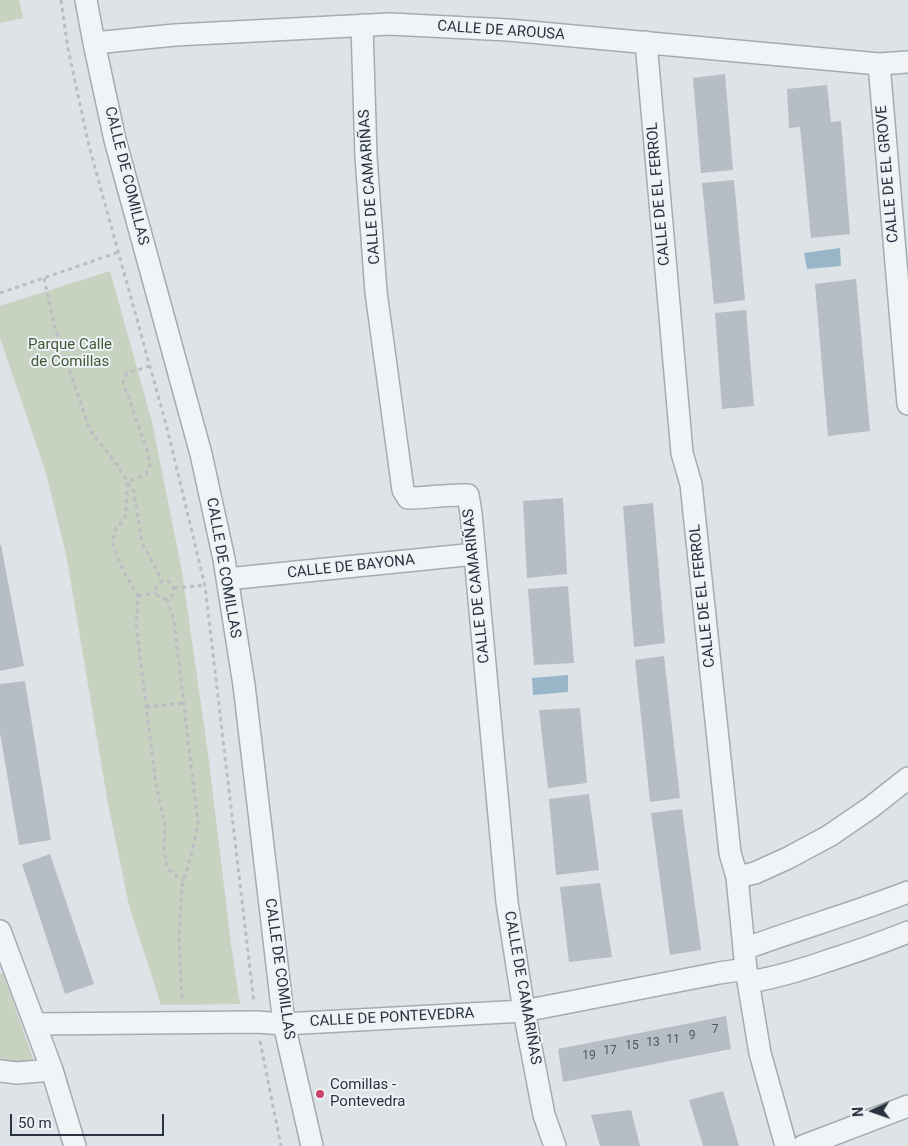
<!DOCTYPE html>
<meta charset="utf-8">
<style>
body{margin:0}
#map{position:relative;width:908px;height:1146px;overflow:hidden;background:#dee3e8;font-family:Roboto,sans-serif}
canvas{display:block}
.north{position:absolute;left:848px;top:1086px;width:50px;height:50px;-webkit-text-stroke:4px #eef2f6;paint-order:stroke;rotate:267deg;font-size:14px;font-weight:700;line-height:20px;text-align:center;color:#28333f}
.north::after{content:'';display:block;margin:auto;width:18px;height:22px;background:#28333f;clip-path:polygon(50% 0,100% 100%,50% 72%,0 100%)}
.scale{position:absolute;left:10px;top:1114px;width:154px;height:22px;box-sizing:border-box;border:2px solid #28333f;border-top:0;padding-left:6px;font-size:15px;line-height:18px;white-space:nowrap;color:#28333f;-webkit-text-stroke:4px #eef2f6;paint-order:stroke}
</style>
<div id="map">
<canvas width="908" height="1146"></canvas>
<div class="north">N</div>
<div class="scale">50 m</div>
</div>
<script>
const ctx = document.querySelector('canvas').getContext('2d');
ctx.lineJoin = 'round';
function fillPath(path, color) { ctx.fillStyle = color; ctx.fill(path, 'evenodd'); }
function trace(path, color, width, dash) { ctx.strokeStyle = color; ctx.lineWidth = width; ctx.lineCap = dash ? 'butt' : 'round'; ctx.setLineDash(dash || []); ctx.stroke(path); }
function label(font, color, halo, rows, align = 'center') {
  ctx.font = font + ' Roboto,sans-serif'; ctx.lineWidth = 4; ctx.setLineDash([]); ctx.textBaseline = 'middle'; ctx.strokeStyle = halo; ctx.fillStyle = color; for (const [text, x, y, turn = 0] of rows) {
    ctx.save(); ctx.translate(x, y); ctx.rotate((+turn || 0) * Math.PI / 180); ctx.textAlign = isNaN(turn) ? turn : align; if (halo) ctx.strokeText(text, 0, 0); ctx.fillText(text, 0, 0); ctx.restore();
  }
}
const green = new Path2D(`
 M0 0H19L23 18 0 23Z
 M110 271 152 422 182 571 208 753 231 944 240 1004 161 1005 129 905 108 804 66 554 46 473 0 338V306Z
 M0 973H3L35 1064 0 1065Z`);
const water = new Path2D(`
 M840 248 841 266 807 269 804 253Z
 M568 675V692L533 695 532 678Z`);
const building = new Path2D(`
 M725 74 733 170 701 173 693 78Z
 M827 85 831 122 841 121 850 234 811 238 800 127 789 128 787 89Z
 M734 180 745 300 714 304 702 183Z
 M856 279 870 431 828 436 815 284Z
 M746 310 754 406 722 409 715 313Z
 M563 498 567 574 527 578 523 501Z
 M653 503 665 643 634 647 623 506Z
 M0 545H1L24 666 0 671Z
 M568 586 574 663 534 665 528 589Z
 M664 656 680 798 650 802 635 660Z
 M25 681 51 840 19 845 0 733V684Z
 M580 708 587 783 548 788 539 710Z
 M589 794 599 870 556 875 549 799Z
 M682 809 701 950 670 955 651 813Z
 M50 854 94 984 65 994 22 864Z
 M600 883 612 957 569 962 560 887Z
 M726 1016 731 1049 563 1082 558 1049Z
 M723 1091 739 1146H703L689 1100Z
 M631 1110 640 1146H600L591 1115Z`);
const path = new Path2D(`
 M61 0 68 49 89 146 167 428 205 586 254 1003
 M44 278 55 328 90 430 117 465 134 492 142 543 162 580
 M0 293 119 252
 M150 366 127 373 123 382 148 453 150 466 146 474 128 482 125 518 116 528 112 543 124 572 138 596 136 624 156 784 165 826 164 848 167 868 183 881
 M156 590a9 9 0 1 1 18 0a9 9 0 1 1-18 0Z
 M174 588 206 585
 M138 596 156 593
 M167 599 174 621 198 824 192 852 182 886 179 937 182 1002
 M146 707 184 703
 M260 1041 281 1146`);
const minor = new Path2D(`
 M86 0 94 43 115 140 201 454 224 559 244 685 284 1024 312 1146
 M362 25 366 157 376 292 403 490 408 498C428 498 448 494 468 495L471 513 507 902 524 1011 544 1115 555 1146
 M646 42 682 453 691 484 730 853 737 877 746 969 760 1053 786 1146
 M94 43 175 35 390 24 508 30 879 64 908 62
 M879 64 908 404
 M227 579 475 554
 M737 877 755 873 788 858 829 836 870 808 908 778
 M0 931 52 1070 75 1146
 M744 949C798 929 854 913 908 892
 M748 982C776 978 801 970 827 961 855 952 881 943 908 932
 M35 1024 256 1022 284 1024 524 1011 719 973 746 969
 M0 1071 17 1073 52 1070
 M803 1146 908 1106`);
const markers = [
 [320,1094,5,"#cd436b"]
];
const numberNames = [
 ["7",715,1030],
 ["9",692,1036],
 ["11",673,1040],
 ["13",653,1043],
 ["15",632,1046],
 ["17",610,1051],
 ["19",589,1056]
];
const streetNames = [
 ["CALLE DE AROUSA",501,31,4],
 ["CALLE DE EL GROVE",888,174,-95],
 ["CALLE DE COMILLAS",126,176,76],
 ["CALLE DE CAMARIÑAS",370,187,-94],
 ["CALLE DE EL FERROL",659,194,-95],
 ["CALLE DE BAYONA",351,567,-6],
 ["CALLE DE COMILLAS",223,568,80],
 ["CALLE DE CAMARIÑAS",477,586,-96],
 ["CALLE DE EL FERROL",703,596,-96],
 ["CALLE DE COMILLAS",279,969,82],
 ["CALLE DE CAMARIÑAS",522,988,80],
 ["CALLE DE PONTEVEDRA",392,1018,-3]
];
const parkNames = [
 ["Parque Calle",70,345],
 ["de Comillas",70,362]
];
const poiNames = [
 ["Comillas -",330,1085],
 ["Pontevedra",330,1102]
];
fillPath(green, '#c7d2c0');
fillPath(water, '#99b6c8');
fillPath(building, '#b6bdc5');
trace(minor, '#a4abb2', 24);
trace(path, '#b9bec3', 3, [4, 4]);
trace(minor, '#f1f4f6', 21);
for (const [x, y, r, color] of markers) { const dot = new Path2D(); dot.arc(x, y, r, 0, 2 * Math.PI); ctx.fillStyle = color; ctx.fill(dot); trace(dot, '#eef2f6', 2); }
label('12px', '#4c5660', null, numberNames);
label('15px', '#28333f', '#eef2f6', streetNames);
label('15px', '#415a35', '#eef2f6', parkNames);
label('15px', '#28333f', '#eef2f6', poiNames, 'left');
</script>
